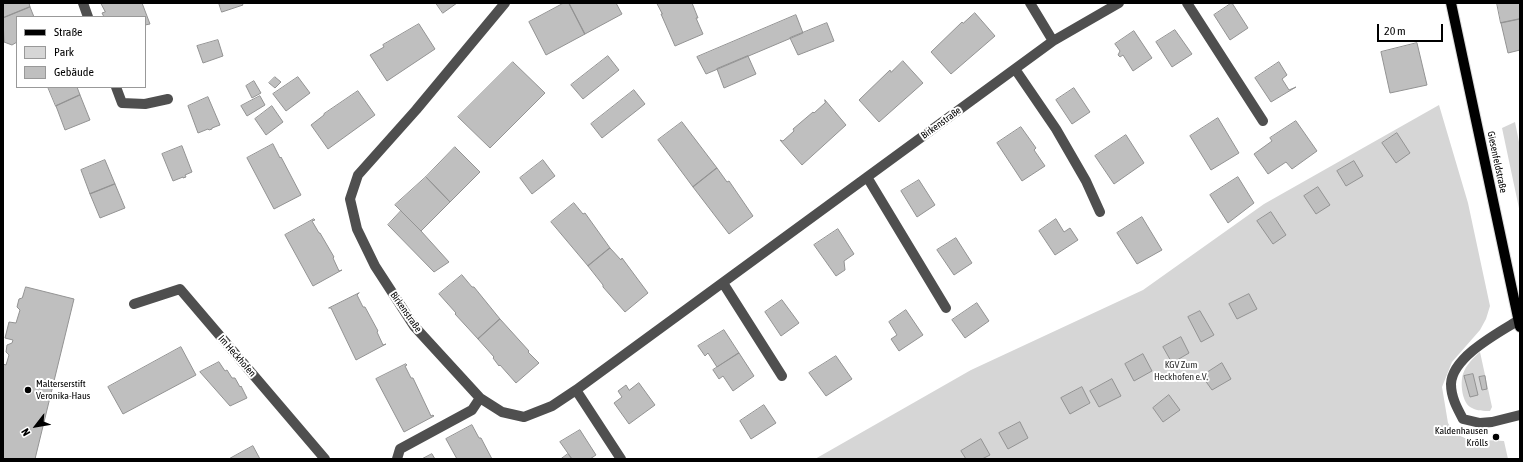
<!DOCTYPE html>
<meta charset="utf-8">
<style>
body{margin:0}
#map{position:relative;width:1523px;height:462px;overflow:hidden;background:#fff;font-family:"Asap Condensed",sans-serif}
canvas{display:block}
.frame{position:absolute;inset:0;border:4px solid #000;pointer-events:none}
.legend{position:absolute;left:16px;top:16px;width:130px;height:72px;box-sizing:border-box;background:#fff;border:1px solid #999;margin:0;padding:5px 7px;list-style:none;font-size:12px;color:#000}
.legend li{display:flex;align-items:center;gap:8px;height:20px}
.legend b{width:20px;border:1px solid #999}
.north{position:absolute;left:16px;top:406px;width:40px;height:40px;-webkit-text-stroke:3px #fff;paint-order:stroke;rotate:239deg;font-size:11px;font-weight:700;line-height:16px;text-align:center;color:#000}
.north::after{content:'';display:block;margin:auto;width:14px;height:18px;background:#000;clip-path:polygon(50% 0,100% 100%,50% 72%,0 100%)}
.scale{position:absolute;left:1377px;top:24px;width:66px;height:18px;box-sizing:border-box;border:2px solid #000;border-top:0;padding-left:5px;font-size:12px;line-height:14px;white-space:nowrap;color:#000;-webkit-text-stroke:3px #fff;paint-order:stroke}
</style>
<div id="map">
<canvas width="1523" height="462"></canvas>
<div class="frame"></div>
<ul class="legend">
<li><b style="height:5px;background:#000"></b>Straße</li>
<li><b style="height:11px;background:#d6d6d6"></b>Park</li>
<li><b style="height:11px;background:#bfbfbf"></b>Gebäude</li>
</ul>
<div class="north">N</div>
<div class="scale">20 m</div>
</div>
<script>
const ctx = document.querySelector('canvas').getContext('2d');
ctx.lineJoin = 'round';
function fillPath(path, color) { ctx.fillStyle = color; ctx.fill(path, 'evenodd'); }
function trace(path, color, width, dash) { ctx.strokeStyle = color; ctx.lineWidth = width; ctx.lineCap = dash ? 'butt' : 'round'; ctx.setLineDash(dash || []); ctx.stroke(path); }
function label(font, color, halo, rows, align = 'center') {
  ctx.font = font + ' "Asap Condensed",sans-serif'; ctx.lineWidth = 4; ctx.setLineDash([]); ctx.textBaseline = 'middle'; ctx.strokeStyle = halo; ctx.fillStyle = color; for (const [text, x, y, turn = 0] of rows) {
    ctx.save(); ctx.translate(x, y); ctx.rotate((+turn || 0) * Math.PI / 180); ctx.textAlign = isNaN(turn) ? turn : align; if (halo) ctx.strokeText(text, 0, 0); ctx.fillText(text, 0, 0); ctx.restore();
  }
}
const green = new Path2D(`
 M1439 105 1468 203 1490 306 1486 319 1480 330 1452 362 1442 387 1448 423 1454 433 1467 439 1504 441 1508 459H815L971 370 1143 290 1264 204Z
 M1515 122 1520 147V213L1502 128Z
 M1480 352 1492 407 1490 411C1484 411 1477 411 1472 408 1462 404 1460 383 1463 374 1466 365 1473 358 1480 352Z`);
const building = new Path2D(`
 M3 3H29L30 7 3 18Z
 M101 3H142L150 24 145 25V17H104L102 13 105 12Z
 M219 3H242L243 5 222 12Z
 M436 3H457L443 13Z
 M564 3H569L585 34 546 55 529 22Z
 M569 3H616L622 14 585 34Z
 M657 3H692L698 18H696L703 34 675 46 661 14H662Z
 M1232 3 1248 28 1230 40 1214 15Z
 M1497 3H1520V19L1501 23Z
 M30 7 34 17H17V42L12 45 4 42 3 18Z
 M975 13 995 36 951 74 931 52 962 22 963 23Z
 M796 15 803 33 706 74 697 57Z
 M1520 19V50L1508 53 1501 23Z
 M827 23 834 41 798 55 790 38Z
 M419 24 435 49 387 81 370 55 384 47 383 45Z
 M1175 30 1192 54 1172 67 1156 42Z
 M1134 31 1152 58 1133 71 1123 55 1120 57 1118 55 1120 51 1115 44Z
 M218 40 223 56 203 63 197 46Z
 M1417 43 1427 85 1390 93 1381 52Z
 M608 56 619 70 583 99 571 85Z
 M748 56 756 74 724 88 717 69Z
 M903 61 923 83 879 122 859 100 890 70 891 72Z
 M513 62 545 93 490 148 458 117Z
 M1279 62 1287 75 1282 79 1289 90 1296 87 1271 102 1255 78Z
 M275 77 281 82 275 88 269 83Z
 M298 77 310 93 286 111 273 94Z
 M254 81 261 93 252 98 246 86Z
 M48 87H77L80 95 56 106Z
 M1074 88 1090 112 1072 124 1056 100Z
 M634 90 645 104 602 138 591 124Z
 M358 91 375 115 328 149 311 125 324 115V114Z
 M80 95 90 120 65 130 56 106Z
 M260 96 265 105 247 116 241 106Z
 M208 97 220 125 212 128V129L209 130 208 129 198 133 188 106Z
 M825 100 846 125 802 165 780 140 783 141 794 131 793 129 813 112 814 113 825 103Z
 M272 106 283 122 266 135 255 119Z
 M1218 118 1239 153 1211 170 1190 136Z
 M1296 121 1317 151 1292 169 1286 162 1268 174 1254 154 1272 141 1270 138Z
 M682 122 717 168 693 187 658 140Z
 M1021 127 1036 148 1034 150 1045 166 1022 181 997 143Z
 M1397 133 1410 153 1396 163 1382 143Z
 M1126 135 1144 163 1114 184 1095 156Z
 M273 144 280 158 281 157 301 195 274 209 247 158Z
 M182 146 192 172 185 175 186 177 183 178V177L173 181 162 154Z
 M455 147 480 172 450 202 426 177Z
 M105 160 115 184 90 194 81 170Z
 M543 160 555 176 532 194 520 178Z
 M1354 161 1363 176 1346 186 1337 171Z
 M717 168 727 182 729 181 753 216 729 234 693 187Z
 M426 177 450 202 421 231 395 205Z
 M1238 177 1254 203 1228 223 1210 195Z
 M919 180 935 205 917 217 901 191Z
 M115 184 125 208 100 218 90 194Z
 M1318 187 1330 205 1316 214 1304 196Z
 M574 203 583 214 585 213 610 248 588 266 551 222Z
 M401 211 421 231 449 262 434 272 388 225Z
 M1271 212 1286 235 1273 244 1257 221Z
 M1142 217 1162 250 1137 264 1117 233Z
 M314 219 315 220 312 221 319 233H320L334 257 333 258 339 271 342 270 313 286 285 235Z
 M1056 219 1064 232 1070 228 1078 240 1055 255 1039 231Z
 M838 229 854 254 844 261 845 270 836 276 814 245Z
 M956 238 972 263 954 275 937 250Z
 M610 248 621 260 622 258 648 293 625 312 603 287V285L588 266Z
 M462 275 472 287H474L500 319 478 339 455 314 456 313 439 294Z
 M26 287 74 299 35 459H3V364L6 365 9 355 6 352 7 345 12 343 13 340 5 338 9 322 16 323 20 310 17 307 19 299 22 298Z
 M359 293 357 295 363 307H365L378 331 377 332 383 345 386 344 356 360 331 308H329Z
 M1249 294 1257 309 1237 319 1229 304Z
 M782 300 799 323 781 336 765 312Z
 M977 303 989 321 965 338 952 320Z
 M906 310 923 335 899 351 891 339 897 335 889 322Z
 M1200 311 1214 335 1201 342 1188 317Z
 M500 319 529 351 528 352 539 363 516 383 500 365 499 366 493 358 494 357 478 339Z
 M724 330 739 353 717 367 708 353 705 356 698 346Z
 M1181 337 1189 353 1172 363 1163 347Z
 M181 347 196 375 123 414 108 387Z
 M739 353 754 376 733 391 723 376 719 379 713 370Z
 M1143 354 1152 371 1134 381 1125 364Z
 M836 356 852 379 826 396 809 373Z
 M219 362 225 371 227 370 232 378H235L240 387 241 386 247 398 230 406 200 372Z
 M1222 363 1231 379 1212 390 1202 376Z
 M406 364 407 365 405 366 411 378H413L431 416 433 415 434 416 404 432 376 379Z
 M1473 374 1478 395 1470 397 1464 376Z
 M1485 376 1487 389 1482 390 1479 377Z
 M1112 379 1121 396 1099 407 1090 391Z
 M639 383 655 405 629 424 614 403 622 397 618 391 626 385 629 390Z
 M1082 387 1090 403 1070 414 1061 398Z
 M1169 395 1180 410 1163 422 1153 408Z
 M764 405 776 423 751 439 740 421Z
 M1020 422 1028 438 1008 449 999 433Z
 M472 425 479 438H481L492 459H457L446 439Z
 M580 430 596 455 590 459H572L560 442Z
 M981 439 990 455 982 459H966L961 451Z
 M253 446 260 459H229Z
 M432 454 435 459H422Z
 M568 454 572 459H561Z`);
const minor = new Path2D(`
 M83 3 88 17
 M505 3 416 110 358 175 350 199 357 229 375 266 414 326 480 398 502 412 524 417 552 406 576 390 1053 41 1119 3
 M1030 3 1053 41
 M1187 3 1263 121
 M1015 69 1056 129 1086 181 1100 212
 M116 87 122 103 145 104 168 99
 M867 177 946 308
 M723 283 782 376
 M134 304 180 289 325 459
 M1519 320C1498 333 1452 357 1451 384 1451 397 1457 408 1463 419L1480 423 1492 422 1520 415
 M576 390 621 459
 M397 459 400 449 472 410 480 398`);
const major = new Path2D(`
 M1451 3 1520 327`);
const markers = [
 [28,390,4,"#000"],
 [1496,437,4,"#000"]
];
const streetNames = [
 ["Birkenstraße",941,123,-36],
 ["Giesenfeldstraße",1497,162,78],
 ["Birkenstraße",406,312,55],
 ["Im Heckhofen",237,356,49]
];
const parkNames = [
 ["KGV Zum",1181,365],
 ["Heckhofen e.V.",1181,377]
];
const poiNames = [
 ["Malterserstift",36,384],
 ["Veronika-Haus",36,396],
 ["Kaldenhausen",1488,431,"right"],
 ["Krölls",1488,443,"right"]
];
fillPath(green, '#d6d6d6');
fillPath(building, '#bfbfbf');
trace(building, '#939393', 1);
trace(major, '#dbdbdb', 12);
trace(minor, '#4f4f4f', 10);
trace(major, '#000', 10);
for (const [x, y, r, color] of markers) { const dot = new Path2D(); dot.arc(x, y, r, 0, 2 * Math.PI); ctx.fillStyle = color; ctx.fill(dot); trace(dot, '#fff', 1.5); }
label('10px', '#000', '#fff', streetNames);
label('10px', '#2d2d2d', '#fff', parkNames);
label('10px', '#000', '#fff', poiNames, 'left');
</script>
